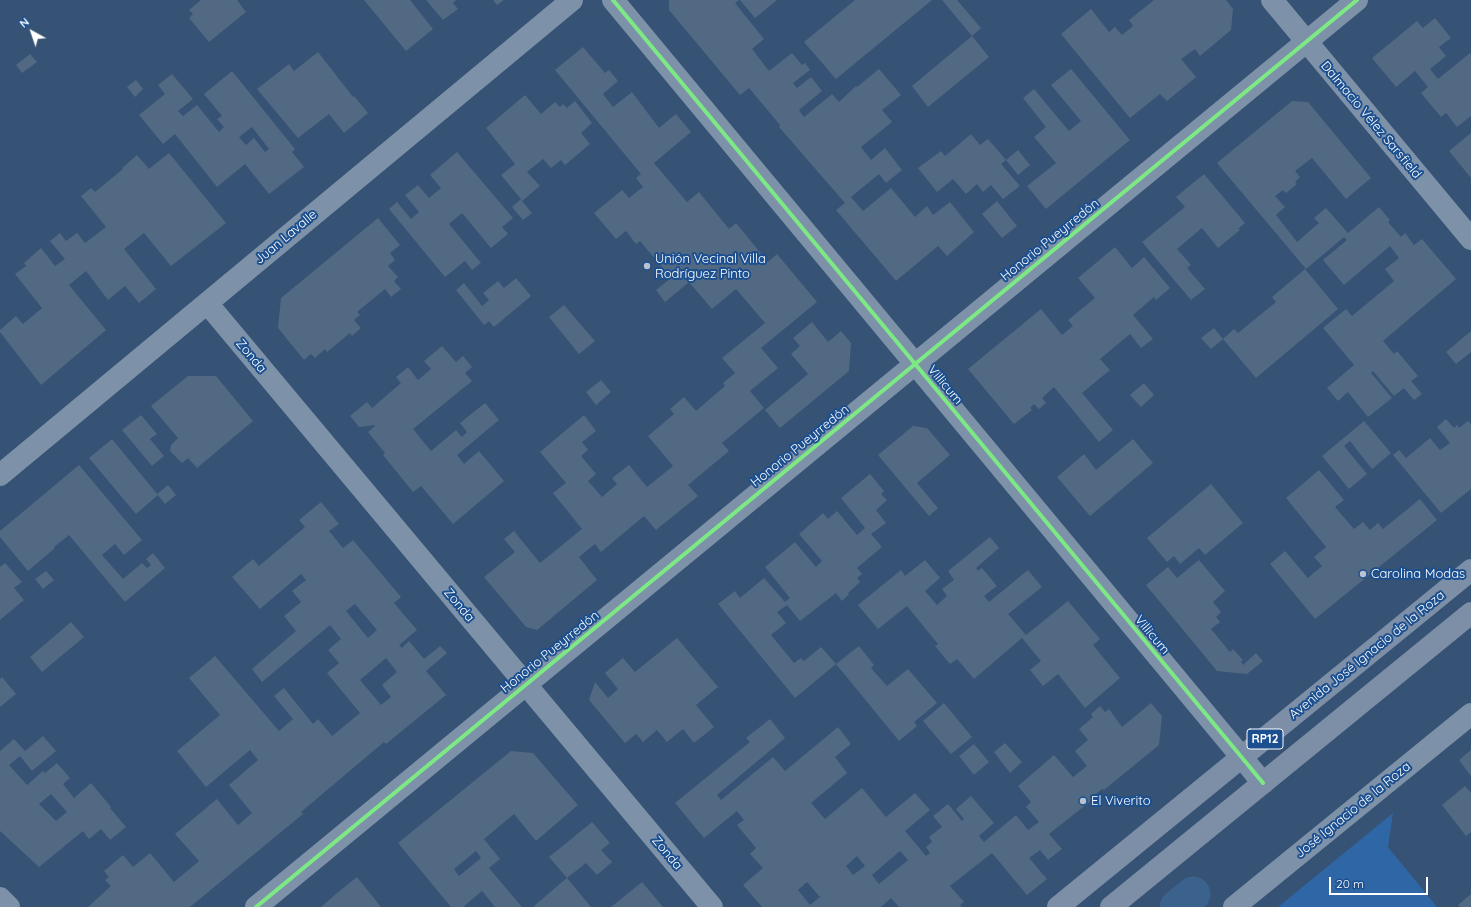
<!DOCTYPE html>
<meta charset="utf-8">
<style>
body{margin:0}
#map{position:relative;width:1471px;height:907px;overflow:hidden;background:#365274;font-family:Quicksand,sans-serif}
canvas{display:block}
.north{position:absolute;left:12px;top:12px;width:40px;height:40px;-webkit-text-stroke:3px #1b4f8f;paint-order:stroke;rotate:320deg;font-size:11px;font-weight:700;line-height:16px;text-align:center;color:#fff}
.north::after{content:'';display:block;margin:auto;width:14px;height:18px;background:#fff;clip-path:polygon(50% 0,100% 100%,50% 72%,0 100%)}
.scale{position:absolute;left:1329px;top:877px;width:99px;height:18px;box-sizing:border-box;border:2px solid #fff;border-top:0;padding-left:5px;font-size:12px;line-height:14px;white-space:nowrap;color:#fff;-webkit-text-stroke:3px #1b4f8f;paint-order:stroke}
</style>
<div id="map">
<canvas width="1471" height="907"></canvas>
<div class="north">N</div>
<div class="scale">20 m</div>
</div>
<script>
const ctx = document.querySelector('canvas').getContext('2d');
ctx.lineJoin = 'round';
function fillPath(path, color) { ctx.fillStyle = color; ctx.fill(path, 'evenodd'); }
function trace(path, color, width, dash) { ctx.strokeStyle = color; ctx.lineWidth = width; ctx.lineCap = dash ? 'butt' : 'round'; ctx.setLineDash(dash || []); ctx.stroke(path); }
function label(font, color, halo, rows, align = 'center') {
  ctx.font = font + ' Quicksand,sans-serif'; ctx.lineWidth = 4; ctx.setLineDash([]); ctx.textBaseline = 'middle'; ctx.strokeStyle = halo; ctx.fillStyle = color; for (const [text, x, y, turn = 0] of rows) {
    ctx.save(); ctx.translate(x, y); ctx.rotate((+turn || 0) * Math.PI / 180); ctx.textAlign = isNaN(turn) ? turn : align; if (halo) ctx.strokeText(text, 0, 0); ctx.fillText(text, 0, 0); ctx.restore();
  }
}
const green = new Path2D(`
 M1393 813 1388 847 1437 907H1278Z`);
const canal = new Path2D(`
 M1177 907 1193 894`);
const building = new Path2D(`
 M201 0H237L246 12 209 42 189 18 193 14 189 10Z
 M364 0H410L433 29 406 51Z
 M426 0H456L453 3 458 9 443 20Z
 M493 0H504L497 5Z
 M669 0H739L735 3 764 39 752 49 769 71 792 53 802 65 805 63 810 70 793 83 797 88 811 77 822 91 799 110 804 117 832 94 839 102 856 86 857 87 879 69 901 95 882 110 892 122 861 147 871 160 885 148 902 170 886 183 879 174 851 197 863 211 891 188 915 217 927 206 933 215 950 202 974 232 947 256 938 246 896 281 836 210 845 203 779 127 780 125 749 88 740 95 669 10Z
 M740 0H777L755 18Z
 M855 0H932L836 79 804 42Z
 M942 0H957L981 28 972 36Z
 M1154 0H1226L1233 9 1231 30 1200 56 1195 49 1181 59 1196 77 1167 101 1160 94 1130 118 1061 34 1091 9 1109 32 1115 27 1122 35 1133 26 1129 20Z
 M1435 18 1451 38 1439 47 1446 56 1430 69 1438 79 1470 53 1471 55V116L1457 127 1446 113 1441 117 1421 93 1428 87 1415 71 1396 87 1372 58 1417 21 1423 28Z
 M972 36 989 57 928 107 912 86Z
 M583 47 605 73 609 70 618 81 603 94 613 107 632 92 659 128 676 114 691 132 654 163 687 202 699 192 729 229 736 223 768 262 777 254 817 302 761 348 778 368 750 391 764 408 722 443 729 451 688 485 698 496 656 530 644 516 601 552 595 544 579 557 597 580 537 630 526 627 484 577 515 552 504 539 514 531 540 563 582 529 553 493 566 483 540 452 584 415 596 431 582 442 588 450 581 456 596 474 588 481 602 497 617 484 612 478 629 465 647 487 673 466 648 436 674 414 670 409 684 397 696 411 725 386 723 383 735 373 722 358 765 323 736 289 712 309 689 282 665 302 656 290 671 278 640 241 636 244 626 231 616 239 594 213 622 190 629 198 643 187 636 178 641 174 555 70Z
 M318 52 353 97 354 96 368 113 344 133 329 114 298 138 257 89 289 64 294 71Z
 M30 54 37 62 22 73 16 65Z
 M1071 69 1130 140 1046 209 1027 186 1056 163 1034 137 1046 127 1023 98 1034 89 1069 131 1081 121 1051 85Z
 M232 71 295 149 292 152 304 167 269 194 245 164 217 187 175 134 163 144 139 115 165 94 158 85 172 74 193 99 178 111 183 116 197 105 219 132 224 127 217 119 222 116 204 94ZM252 127 269 149 265 152 254 138 246 145 239 137Z
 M136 80 143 89 135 97 127 87Z
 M525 95 541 114 555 102 560 107 563 104 567 108 575 101 592 123 581 133 590 144 565 165 561 160 551 168 543 159 527 172 540 186 522 201 532 213 523 220 512 207 521 199 501 175 515 164 486 128Z
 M1292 101 1308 102 1371 178 1346 199 1312 158 1295 171 1300 177 1295 182 1297 184 1286 193 1283 190 1275 196 1285 207 1276 215 1297 242 1319 223 1314 218 1326 208 1348 233 1379 207 1390 220 1388 222 1401 237 1405 233 1414 245 1422 239 1456 279 1383 341 1394 354 1397 351 1418 376 1411 381 1422 394 1414 400 1404 388 1394 396 1373 371 1371 373 1392 398 1368 417 1348 392 1338 401 1327 388 1354 365 1323 328 1346 309 1352 316 1394 281 1385 269 1399 258 1390 246 1344 285 1323 260 1347 240 1344 237 1306 269 1217 163Z
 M1471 133V178L1449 151Z
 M971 134 980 145 988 139 1006 160 1001 164 1020 186 1003 199 991 185 983 192 977 184 966 194 953 179 937 192 918 168 941 151 945 156Z
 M1018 150 1030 165 1018 175 1006 160Z
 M457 152 513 218 502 227 508 234 491 248 462 213 449 224 481 263 472 270 465 261 445 277 389 209 397 202 411 219 419 212 405 195 418 185 429 198 441 188 430 175Z
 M169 153 226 223 171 266 144 233 124 249 156 289 139 303 125 286 108 300 86 271 69 285 106 330 41 385 0 332V330L16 316 23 324 42 308 15 274 26 266 24 263 41 248 55 266 65 259 50 241 60 233 66 241 77 233 85 243 106 227 81 196 91 188 95 192 123 169 122 168 137 155 149 169Z
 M1204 174 1245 223 1238 229 1240 230 1218 248 1202 228 1177 249 1191 265 1187 268 1205 289 1191 300 1142 242 1185 207 1176 197Z
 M997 201 1017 226 1002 238 982 214Z
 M378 218 400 245 390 253 395 260 388 266 398 277 394 281 401 289 391 297 385 289 357 312 360 315 354 320 361 328 352 336 350 333 327 352 325 349 315 358 311 354 304 360 278 328 281 298Z
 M1115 247 1132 268 1144 257 1170 288 1156 300 1154 297 1133 315 1153 339 1141 348 1130 334 1100 359 1110 370 1082 393 1113 430 1099 442 1054 387 1042 398 1046 403 1039 409 1034 404 1030 408 1032 410 1014 424 968 369 1041 309 1062 335 1073 326 1068 320 1095 298 1078 278Z
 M1305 269 1338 309 1256 378 1223 339 1234 329 1238 333 1276 302 1272 297Z
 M516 278 531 296 494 327 489 321 484 325 456 290 464 283 482 306 489 300 483 293 498 281 504 288Z
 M564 305 595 341 579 354 549 317Z
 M812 322 828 342 841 331 851 343 849 371 780 428 765 410 808 374 791 354 800 346 793 338Z
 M1214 328 1223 339 1211 349 1201 338Z
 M1471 331V352L1456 364 1446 352Z
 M442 346 456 362 463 356 472 367 465 373 472 381 413 429 431 451 456 430 462 437 467 432 460 423 485 403 499 420 457 455 464 464 479 451 504 481 453 524 421 486 413 492 383 455 385 453 368 432 375 426 374 425 359 427 350 416 367 402 372 408 401 383 396 377 408 367 418 380 431 369 424 361Z
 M188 376H216L253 421 197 468 188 458 182 463 170 451 171 445 178 438 151 406Z
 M601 380 611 392 596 405 586 392Z
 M1144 383 1154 395 1141 407 1130 395Z
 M141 415 157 434 150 439 164 456 152 466 122 430Z
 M1446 419 1454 428 1457 425 1459 428 1468 421 1471 424V489L1441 513 1393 455 1399 450 1406 458 1430 438 1440 450 1450 443 1437 427Z
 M1364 421 1391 453 1372 469 1350 441 1344 446 1367 474 1349 489 1322 456Z
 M913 426 927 428 950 455 917 483 938 508 929 516 878 455Z
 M112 439 158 495 136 514 89 458Z
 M1133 439 1153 463 1090 516 1057 477 1084 454 1096 470Z
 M79 465 142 540 124 555 115 544 102 555 123 579 142 563 147 568 151 565 146 559 153 553 165 568 125 602 69 535 54 547 55 548 28 571 0 537V531Z
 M1319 470 1344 500 1335 507 1354 529 1363 522 1370 530 1378 523 1383 529 1420 499 1437 520 1315 619 1270 564 1285 551 1308 578 1322 566 1314 557 1326 547 1286 498Z
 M870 474 884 491 881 494 887 500 876 510 886 523 871 534 882 547 857 568 862 574 857 578 860 582 848 593 849 594 842 601 836 593 800 621 787 605 777 612 786 623 771 635 794 663 801 658 804 661 821 647 836 664 859 646 874 665 871 668 887 686 908 669 937 703 914 722 917 726 899 741 836 664 795 698 718 604 735 591 740 598 764 578 785 602 790 598 765 567 795 542 816 567 822 561 799 534 823 513 828 519 837 511 857 535 865 528 841 498Z
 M1211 484 1243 523 1205 555 1199 548 1180 564 1174 556 1167 562 1147 538Z
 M168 485 176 495 165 504 157 494Z
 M321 502 339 524 329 531 343 548 353 540 401 597 394 603 417 630 399 645 402 648 409 641 424 659 440 646 447 653 426 671 446 695 386 744 384 742 301 812 303 814 190 907H88L111 886 105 880 109 877 104 871 123 855 133 867 150 853 174 882 199 861 175 834 217 799 238 825 252 813 229 785 258 760 250 750 206 787 177 751 220 715 189 678 215 656 279 731 293 719 274 696 284 688 313 724 318 719 332 736 360 713 327 673 339 663 328 650 341 639 330 625 262 682 252 669 296 631 284 616 301 602 292 591 306 580 301 574 260 609 232 577 253 559 259 566 305 527 299 520ZM355 604 377 630 368 638 346 611ZM386 658 397 672 382 685 391 697 381 705 360 680Z
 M990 537 999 548 976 568 978 571 982 568 997 586 984 596 989 602 1028 570 1042 587 1008 614 1026 635 1068 601 1100 639 1093 645 1120 678 1085 708 1058 674 1043 686 1030 670 1041 661 1022 638 974 679 957 659 950 664 935 646 938 644 907 606 878 629 858 605 901 570 905 576 925 560 940 578 925 591 937 605 947 596 942 589 954 580 948 571Z
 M1199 560 1225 591 1213 602 1221 612 1216 617 1220 622 1211 629 1230 652 1233 649 1243 660 1241 662 1243 665 1256 653 1263 661 1247 674 1217 671 1146 585 1168 567 1177 578Z
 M5 563 22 582 14 588 24 600 0 620V567Z
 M46 571 54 580 43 589 35 579Z
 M71 622 84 637 42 672 30 657Z
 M677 638 718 687 696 705 714 727 694 743 683 729 667 742 657 730 643 742 636 734 625 743 589 700 595 682 608 698 618 689 605 673 623 658 635 672Z
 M2 677 16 694 0 707V679Z
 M944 703 972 737 951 754 923 721Z
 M1151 703 1162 716 1159 745 1104 790 1102 789 1091 798 1092 800 1049 834 1062 849 1048 860 1040 850 1029 858 1047 879 1027 895 992 853 950 886 964 902 960 905 962 907H899L891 898 881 907H762L743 885 763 868 750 854 756 848 737 825 744 820 737 811 704 838 675 803 750 742 746 738 770 719 785 738 717 795 721 800 773 757 785 771 838 727 851 744 835 757 847 773 811 803 825 819 862 788 886 817 915 793 930 810 905 831 926 856 930 853 926 847 932 842 929 837 942 827 933 816 948 804 962 821 964 819 956 809 971 796 994 823 979 836 984 842 1016 815 1028 830 1039 822 1026 807 1031 802 1018 786 1054 755 1073 777 1087 766 1075 751 1088 740 1079 729 1093 717 1091 714 1100 706 1105 712 1109 709 1122 727ZM900 851 908 860 879 884 872 875ZM857 856 865 866 853 875 846 866ZM807 882 820 897 810 905 798 890Z
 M43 736 56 751 32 771 20 756 9 765 27 785 43 771 45 773 57 763 70 778 63 784 74 798 91 783 111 807 110 808 126 827 110 840 101 829 89 839 83 831 39 867 0 831V751L14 739 25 751ZM51 794 67 812 56 821 39 804Z
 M1005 743 1022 762 1010 773 994 752Z
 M974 744 989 762 974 775 959 756Z
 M1471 750V776L1459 760Z
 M511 751 533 753 578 805 536 841 514 814 484 839 500 859 489 868 522 907H495L482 891 463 907H451L398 843ZM476 851 481 858 459 876 454 869Z
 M1465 786 1471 793V832L1466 836 1442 805Z
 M592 822 610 843 601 850 612 862 597 875 586 863 567 878 549 857Z
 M357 877 381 907H321L337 893Z
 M567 878 591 907H533L562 882Z
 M642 882 663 907H611Z
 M1471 894V907H1460L1458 905Z`);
const minor = new Path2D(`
 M613 0 1263 783
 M1272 0 1471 239
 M207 303 712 907
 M0 475 572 0
 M0 898 9 907
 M256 907 1357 0
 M1234 907 1471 714`);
const primary = new Path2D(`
 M1058 907 1471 570
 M1111 907 1471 613`);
const cycleway = new Path2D(`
 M613 0 1263 783
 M256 907 1357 0`);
const markers = [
 [647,266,4,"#b9c2ce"],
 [1363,574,4,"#b9c2ce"],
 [1083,801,4,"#b9c2ce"]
];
const shields = [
 [1265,739,36]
];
const shieldNames = [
 ["RP12",1265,739]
];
const streetNames = [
 ["Dalmacio Vélez Sarsfield",1371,120,50],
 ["Juan Lavalle",286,237,-40],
 ["Honorio Pueyrredón",1050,240,-39],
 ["Zonda",251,356,50],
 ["Villicum",945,385,50],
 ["Honorio Pueyrredón",800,446,-39],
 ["Zonda",459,605,50],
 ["Villicum",1152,635,50],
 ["Honorio Pueyrredón",550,652,-39],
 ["Avenida José Ignacio de la Roza",1367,655,-39],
 ["José Ignacio de la Roza",1353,810,-39],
 ["Zonda",667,853,50]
];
const poiNames = [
 ["Unión Vecinal Villa",655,259],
 ["Rodríguez Pinto",655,274],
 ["Carolina Modas",1371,574],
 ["El Viverito",1091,801]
];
fillPath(green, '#2f66a5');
trace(canal, '#3b618d', 35);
fillPath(building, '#526984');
trace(minor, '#7d92a8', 22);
trace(primary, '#7d8ea7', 22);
trace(cycleway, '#7ce984', 4);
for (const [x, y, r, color] of markers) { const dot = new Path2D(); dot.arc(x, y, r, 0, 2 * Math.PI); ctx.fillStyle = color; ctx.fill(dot); trace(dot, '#1b4f8f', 1.5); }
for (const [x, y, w] of shields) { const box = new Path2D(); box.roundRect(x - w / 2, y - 10, w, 20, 3); ctx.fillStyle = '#1b4f8f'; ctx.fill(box); trace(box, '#fff', 1); }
label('bold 12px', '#fff', null, shieldNames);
label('13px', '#fff', '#1b4f8f', streetNames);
label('13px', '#fff', '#1b4f8f', poiNames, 'left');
</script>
